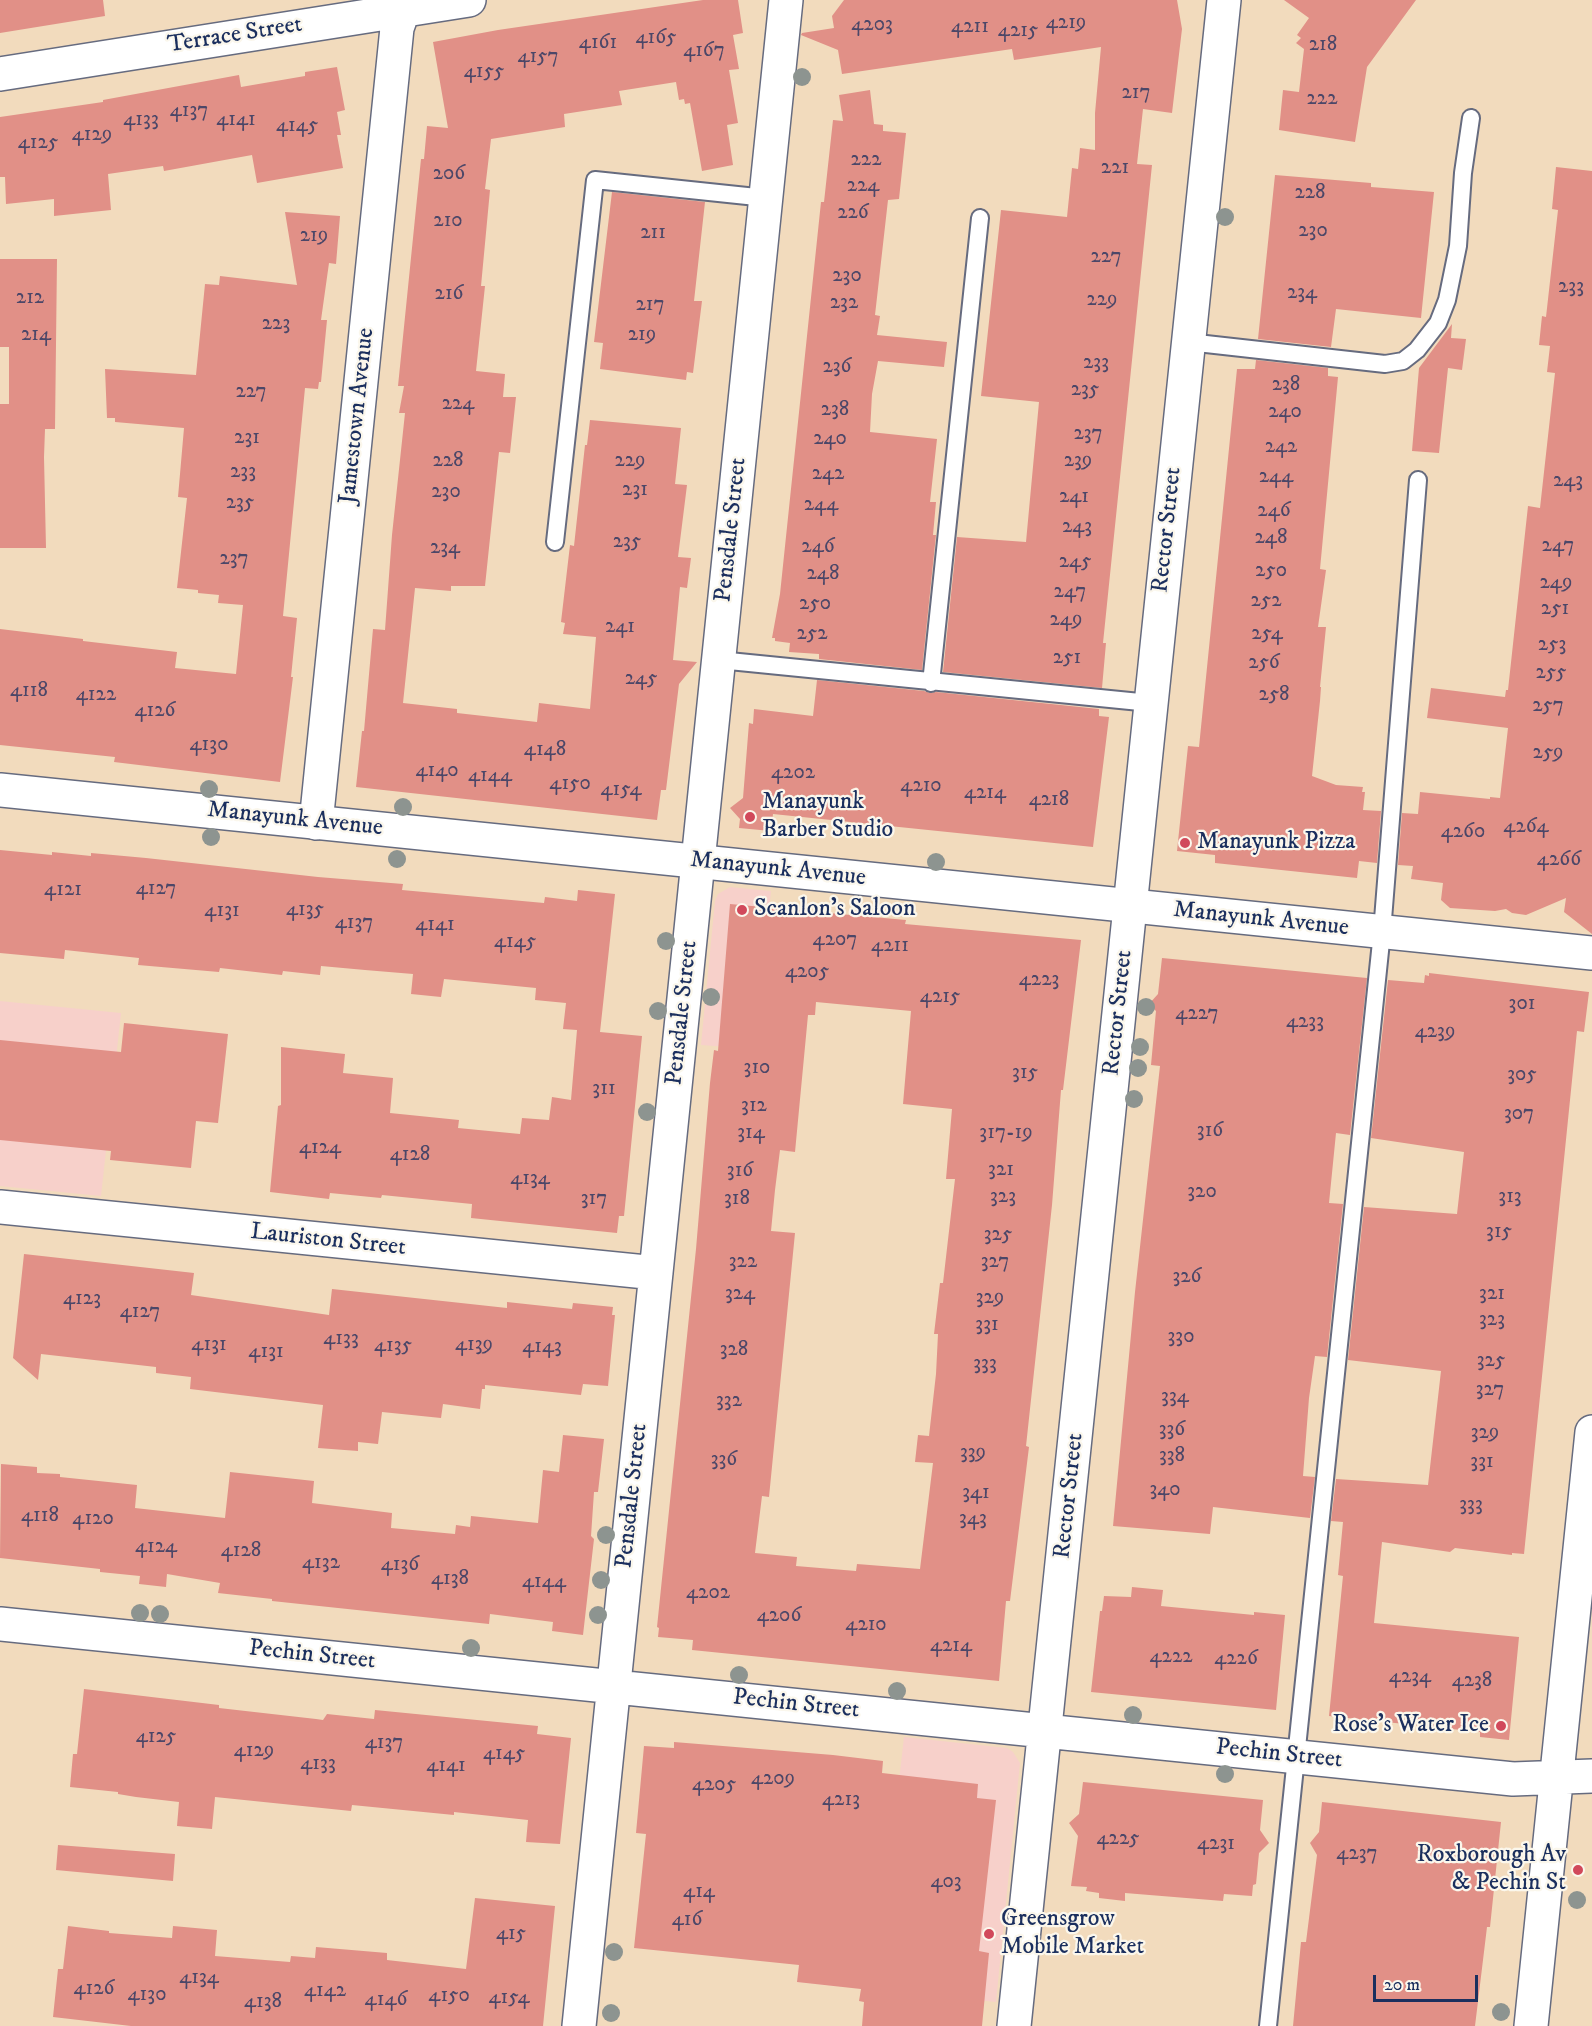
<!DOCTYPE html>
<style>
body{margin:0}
#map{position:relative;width:1592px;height:2026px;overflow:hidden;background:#f2dbbd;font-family:"IM FELL DW Pica",serif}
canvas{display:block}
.scale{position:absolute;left:1373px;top:1975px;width:105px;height:27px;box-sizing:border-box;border:3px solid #1b2f5e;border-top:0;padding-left:8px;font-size:18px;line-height:21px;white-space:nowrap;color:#1b2f5e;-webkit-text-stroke:4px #fbf7ec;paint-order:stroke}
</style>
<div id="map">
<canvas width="1592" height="2026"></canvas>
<div class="scale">20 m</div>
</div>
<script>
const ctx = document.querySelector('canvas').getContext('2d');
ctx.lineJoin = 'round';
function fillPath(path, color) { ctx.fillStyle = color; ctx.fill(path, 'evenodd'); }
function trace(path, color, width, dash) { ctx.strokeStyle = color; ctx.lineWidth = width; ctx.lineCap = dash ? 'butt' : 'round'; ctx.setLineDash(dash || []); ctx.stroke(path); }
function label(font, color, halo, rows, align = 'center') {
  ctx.font = font + ' "IM FELL DW Pica",serif'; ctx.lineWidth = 4.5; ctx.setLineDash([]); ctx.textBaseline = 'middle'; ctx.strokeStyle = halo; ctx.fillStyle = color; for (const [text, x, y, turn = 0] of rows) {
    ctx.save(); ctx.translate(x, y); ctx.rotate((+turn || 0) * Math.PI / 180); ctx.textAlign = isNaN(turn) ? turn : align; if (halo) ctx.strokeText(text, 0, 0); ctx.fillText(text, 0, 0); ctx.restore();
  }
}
const built = new Path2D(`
 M730 887 771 891 755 1049 701 1045 715 901 718 894Z
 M0 1001 121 1013 101 1196 0 1186Z
 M904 1737 1007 1748 1013 1752 1020 1763 996 2002 797 1982 807 1891 887 1886Z`);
const building = new Path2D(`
 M0 0H103L105 16 0 33Z
 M703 0H738L743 33 733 35 739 69 729 70 738 123 727 125 733 165 702 171 690 103 685 104 684 99 679 100 676 82 619 91 622 105 564 114 565 127 491 139 485 189 490 190 481 286H485L476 371 505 374 503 397H516L510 453 499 452 485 586H451V591L415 588 403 703 457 709V713L537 722 539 703 590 709 596 637 563 634 565 623 561 622 570 545 574 546 585 445H587L590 420 681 428 675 484 687 485 678 557 691 558 687 588 680 587 673 660 697 662 679 684 666 790H661L657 820 356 787 362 731H364L373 629 385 630 392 535 405 413H399L404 386H398L421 159H424L427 126 448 128 433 42 498 30Z
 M844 0H1177L1182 29 1172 113 1143 109 1137 164 1152 165 1103 643H1106L1102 688 943 672 957 537 1026 542 1039 402 981 396 1001 210 1067 217 1072 168 1078 169 1080 148 1095 150V113L1101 47 1014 60 1012 49 842 74 838 50 801 35 802 33 834 28 832 16Z
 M1284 0H1416L1367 67 1355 142 1279 130 1283 90 1299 92 1304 49 1296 43 1301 38 1297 35 1309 18Z
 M337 67 345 110 337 112 341 135H337L343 168 257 183 252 155 164 171 163 166 108 174 111 210 54 216V199L6 204 5 177H0V117L103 102V100L239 75 241 87 305 76V72Z
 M870 90 874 124 883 125V131L906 133 899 199 888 200 875 315 880 316 877 335 947 342 944 367 878 361 872 394 870 432 937 439 930 502H936L933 535H936L922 670 819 659V654L789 652 790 643 775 641V638H772L780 594 821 202H824L833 120 843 121 839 95Z
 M1556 167 1592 171V934L1564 912 1566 898 1526 915 1512 913 1506 909 1495 911 1450 908 1441 900 1443 883 1411 879 1413 866 1398 865 1402 813 1418 814 1420 792 1490 799V797L1500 798 1508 728 1427 718 1431 688 1505 697 1506 690H1508L1528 506 1540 508 1555 373 1547 372 1550 346 1539 345 1542 316 1546 317 1558 210 1552 209Z
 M1275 175 1371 183V187L1434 192 1421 318 1336 309 1331 347 1258 339Z
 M612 192 705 202 694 301H702L693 373 687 372 686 380 600 369 603 343 594 342Z
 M285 212 340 216 336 264 329 263 321 320H327L321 382H319L318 389 305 388 283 616 297 618 291 677H293L280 782 114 762 115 757 0 745V629L83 639V641L177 652 175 668 236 674 243 605 218 603 219 595 198 593V590L177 588 187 498 178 497 184 428 115 422V418H107L105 369 196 375 205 284 219 285 220 276 297 285Z
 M0 259H57L55 429H45L44 457 46 548H0V404H9V347H0Z
 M1452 324 1451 338 1466 339 1462 370 1448 368 1439 453 1412 451 1419 368Z
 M1256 360 1328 368V376L1338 377 1320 569 1326 570 1318 627H1326L1320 687H1321L1320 701 1312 776 1336 785 1363 787 1362 792H1365L1363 810 1381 811 1377 863 1359 861 1357 878 1215 863V855L1177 851 1188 746 1199 747 1237 369H1255Z
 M817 680 924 691 930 693 936 692 1099 709V716L1109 717 1093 847 773 814 771 831 739 828 740 819 730 808 743 798 749 723 753 724 754 709 813 716Z
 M0 850 52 855V852L91 856V853L146 858 318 877 403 884 402 890 544 903 545 897 577 901 578 890 615 894 600 1032 642 1036 624 1216H619L617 1233 471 1218 472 1204 382 1195 381 1198 330 1193 329 1199 270 1192 278 1106 281 1105V1047L345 1054 343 1073 393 1078 390 1113 459 1120 458 1128 520 1134 522 1118 549 1120 552 1097 571 1100 577 1030 563 1029 566 1003 535 1000 536 988 444 979 441 997 411 994 413 974 365 970 321 966 320 975 283 971 282 975 220 968 219 972 138 965 139 958 65 950 64 959 0 953Z
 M730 904 906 920 905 924 1081 940 1063 1090H1061L1052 1205 1026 1446 1029 1447 1010 1601H1006L999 1681 692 1650 693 1640 658 1637 659 1628 657 1627 696 1249 710 1083 714 1050 718 1051ZM816 1002 911 1011 903 1104 952 1109 946 1179H955L943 1283H940L934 1334H938L936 1374 929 1436 918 1435 915 1462 933 1463 920 1569 857 1564 856 1571 796 1566 797 1557 755 1553 762 1496 769 1497 795 1233 771 1231 775 1190 780 1150 795 1152 808 1015H815Z
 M1162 958 1367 978 1350 1135 1336 1133 1329 1203 1343 1204 1327 1357 1315 1356 1309 1398 1303 1476 1315 1477 1310 1518 1213 1507 1210 1534 1113 1526 1135 1292 1160 1066 1151 1065 1156 1011 1149 1004 1158 994Z
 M1429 973 1589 992 1584 1032 1577 1031 1524 1554 1512 1553V1555L1455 1548 1450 1552 1382 1542 1374 1623 1519 1637 1509 1740 1480 1737V1732L1329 1716 1343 1576 1338 1575 1343 1522 1331 1521 1336 1479 1428 1485 1441 1371 1348 1360 1364 1207 1457 1214 1464 1152 1371 1138 1388 980 1424 983 1425 975 1429 976Z
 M124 1023 228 1034 218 1123 196 1121 191 1168 110 1160 111 1151 0 1140V1040L121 1052Z
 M24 1254 194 1273 191 1295 329 1315 332 1289 507 1308V1302L572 1309 573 1303 613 1307 612 1315H615L608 1386 583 1384 581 1395 485 1385V1389H482L480 1409 443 1404 441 1418 382 1412 378 1444 358 1442V1451L318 1448 323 1405 190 1389 191 1377 156 1373V1367L41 1354 38 1380 13 1358Z
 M563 1435 604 1439 598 1492H594L591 1536 594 1539 583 1635 552 1631 553 1622 490 1614 489 1624 272 1601V1599L218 1593 220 1583 167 1574 166 1587 139 1584 140 1576 100 1572V1569L0 1558 1 1464 37 1467V1473L60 1474V1477L137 1485 135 1508 225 1518 230 1472 314 1481 312 1503 392 1513 391 1528 455 1534 456 1525 470 1527 471 1516 538 1523 543 1470 559 1472Z
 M1132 1587 1163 1590 1161 1606 1254 1615V1612L1285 1615 1276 1710 1091 1692 1100 1611H1102L1104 1596 1131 1597Z
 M84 1689 219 1705V1708L316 1719 323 1720 327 1714 374 1719 375 1710 538 1726 537 1734 571 1738 560 1844 526 1842 528 1820 454 1812V1815L352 1805 351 1811 215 1797 212 1829 177 1826 179 1802 136 1797 118 1794V1792L70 1787 73 1754H77Z
 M674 1742 833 1755 883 1761 882 1773 978 1784 977 1798 996 1800 979 1951 989 1953 982 2026H862L864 2002 859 2001 861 1989 797 1982 799 1965 634 1948 646 1834 636 1833 644 1746 674 1748Z
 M1083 1782 1263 1800 1260 1830 1269 1843 1259 1853 1256 1884 1253 1885 1252 1896 1224 1894 1223 1901 1125 1893V1901L1099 1898V1893L1086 1891 1087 1887 1071 1886 1078 1836 1069 1823 1079 1814Z
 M1322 1802 1501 1822 1490 1927H1487L1475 2026H1293L1301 1942H1306L1317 1855 1310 1843 1319 1832Z
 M58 1845 175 1854 173 1881 56 1870Z
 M475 1898 555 1906 543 2026H131L53 2017 58 1969H63L68 1926 109 1931V1933L172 1938 173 1926 217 1930 215 1956 290 1962 291 1956 315 1958 316 1947 387 1953V1960L466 1969Z`);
const lane = new Path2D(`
 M1188 342 1385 364 1403 361 1417 350 1438 323 1447 300 1458 246 1463 173 1471 118
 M555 542 595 180 766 198
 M719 660 1150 703
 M931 683 980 218
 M1268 2026 1382 932 1418 480`);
const street = new Path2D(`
 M0 74 469 0
 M316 823 397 28 407 0
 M0 1207 656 1273
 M0 1624 1513 1779 1592 1776
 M579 2026 786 0
 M1014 2026 1224 0
 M1531 2026 1592 1432`);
const secondary = new Path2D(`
 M0 790 1592 953`);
const trees = [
 [802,77],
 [1225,217],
 [209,789],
 [403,807],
 [211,837],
 [397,859],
 [936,862],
 [666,941],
 [711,997],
 [1146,1007],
 [658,1011],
 [1140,1047],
 [1138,1068],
 [1134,1099],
 [647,1112],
 [606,1535],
 [601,1580],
 [140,1613],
 [160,1614],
 [598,1615],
 [471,1648],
 [739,1675],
 [897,1691],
 [1133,1715],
 [1225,1774],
 [1577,1900],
 [614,1952],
 [1501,2012],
 [611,2013]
];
const markers = [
 [750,817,6,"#d1495b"],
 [1185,843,6,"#d1495b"],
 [742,910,6,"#d1495b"],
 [1501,1726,6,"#d1495b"],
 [1578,1870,6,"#d1495b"],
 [989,1934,6,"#d1495b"]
];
const numberNames = [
 ["4219",1066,24],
 ["4203",872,26],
 ["4211",970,28],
 ["4215",1018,32],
 ["4165",656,39],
 ["4161",598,44],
 ["218",1323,46],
 ["4167",704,52],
 ["4157",538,58],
 ["4155",484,73],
 ["217",1136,94],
 ["222",1322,100],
 ["4137",189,112],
 ["4133",141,121],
 ["4141",236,121],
 ["4145",297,127],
 ["4129",92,136],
 ["4125",38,144],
 ["222",866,161],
 ["221",1115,169],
 ["206",449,175],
 ["224",863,187],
 ["228",1310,194],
 ["226",853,214],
 ["210",448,222],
 ["230",1313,232],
 ["211",653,234],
 ["219",314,237],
 ["227",1106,258],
 ["230",847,277],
 ["233",1571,288],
 ["234",1302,294],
 ["216",449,295],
 ["212",30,299],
 ["229",1102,301],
 ["232",844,304],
 ["217",650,306],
 ["223",276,325],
 ["214",36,336],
 ["219",642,336],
 ["233",1096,364],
 ["236",837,368],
 ["238",1286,386],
 ["235",1085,391],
 ["227",251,393],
 ["224",458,405],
 ["238",835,411],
 ["240",1285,413],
 ["237",1088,435],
 ["231",247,439],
 ["240",830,440],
 ["242",1281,448],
 ["228",448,462],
 ["229",630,462],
 ["239",1078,462],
 ["233",243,473],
 ["242",828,475],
 ["244",1276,478],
 ["243",1568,482],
 ["231",635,491],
 ["230",446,493],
 ["241",1074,498],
 ["235",240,504],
 ["244",821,506],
 ["246",1274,512],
 ["243",1077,528],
 ["248",1271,539],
 ["235",627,543],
 ["247",1558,547],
 ["246",818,548],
 ["234",445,549],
 ["237",234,560],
 ["245",1075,563],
 ["250",1271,572],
 ["248",823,575],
 ["249",1556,584],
 ["247",1070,593],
 ["252",1266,602],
 ["250",815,605],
 ["251",1555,610],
 ["249",1066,621],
 ["241",620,628],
 ["252",812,635],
 ["254",1267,635],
 ["253",1552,646],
 ["251",1067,659],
 ["256",1264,664],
 ["255",1551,674],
 ["245",641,680],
 ["4118",29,692],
 ["4122",96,696],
 ["258",1274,696],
 ["257",1548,707],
 ["4126",155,712],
 ["4130",209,746],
 ["4148",545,751],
 ["259",1548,754],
 ["4140",437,772],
 ["4202",793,774],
 ["4144",490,777],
 ["4150",570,785],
 ["4210",921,787],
 ["4154",621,791],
 ["4214",985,794],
 ["4218",1049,801],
 ["4264",1526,828],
 ["4260",1463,833],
 ["4266",1559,861],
 ["4127",156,890],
 ["4121",63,891],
 ["4135",305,911],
 ["4131",222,912],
 ["4137",354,924],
 ["4141",435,926],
 ["4207",835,941],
 ["4145",515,943],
 ["4211",890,947],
 ["4205",807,973],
 ["4223",1039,981],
 ["4215",940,998],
 ["301",1522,1005],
 ["4227",1197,1015],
 ["4233",1305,1023],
 ["4239",1435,1033],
 ["310",757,1069],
 ["315",1025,1074],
 ["305",1522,1076],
 ["311",604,1090],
 ["312",754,1107],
 ["307",1519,1115],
 ["316",1210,1132],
 ["314",751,1134],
 ["317-19",1006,1134],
 ["4124",320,1149],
 ["4128",410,1156],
 ["321",1001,1171],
 ["316",740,1172],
 ["4134",530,1180],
 ["320",1202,1193],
 ["323",1003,1198],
 ["313",1510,1198],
 ["317",594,1200],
 ["318",737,1200],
 ["315",1499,1233],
 ["325",998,1236],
 ["322",743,1263],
 ["327",995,1263],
 ["326",1187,1278],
 ["324",740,1295],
 ["321",1492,1295],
 ["329",990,1299],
 ["4123",82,1300],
 ["4127",140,1313],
 ["323",1492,1321],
 ["331",987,1326],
 ["330",1181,1338],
 ["4133",341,1340],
 ["4131",209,1346],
 ["4139",474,1346],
 ["4135",393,1347],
 ["4143",542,1348],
 ["328",734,1351],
 ["4131",266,1353],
 ["325",1491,1362],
 ["333",985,1365],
 ["327",1490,1391],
 ["334",1175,1398],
 ["332",729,1402],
 ["336",1172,1431],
 ["329",1485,1434],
 ["339",973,1454],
 ["338",1172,1457],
 ["336",724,1461],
 ["331",1482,1463],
 ["340",1165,1491],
 ["341",976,1494],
 ["333",1471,1506],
 ["4118",40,1517],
 ["4120",93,1520],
 ["343",973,1520],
 ["4124",156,1548],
 ["4128",241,1552],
 ["4132",321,1564],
 ["4136",400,1566],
 ["4138",450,1580],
 ["4144",544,1583],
 ["4202",708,1594],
 ["4206",779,1617],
 ["4210",866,1626],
 ["4214",951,1647],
 ["4222",1171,1658],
 ["4226",1236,1660],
 ["4234",1410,1678],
 ["4238",1472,1682],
 ["4125",156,1738],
 ["4137",384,1744],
 ["4129",254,1752],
 ["4145",504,1755],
 ["4133",318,1765],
 ["4141",446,1767],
 ["4209",773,1780],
 ["4205",714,1786],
 ["4213",841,1801],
 ["4225",1118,1840],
 ["4231",1216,1845],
 ["4237",1357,1855],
 ["403",946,1883],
 ["414",699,1893],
 ["416",687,1921],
 ["415",511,1935],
 ["4134",199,1979],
 ["4126",94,1990],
 ["4142",325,1992],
 ["4130",147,1996],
 ["4150",449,1997],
 ["4154",509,1999],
 ["4146",386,2001],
 ["4138",263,2003]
];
const streetNames = [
 ["Terrace Street",235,36,-9],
 ["Jamestown Avenue",358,416,-84],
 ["Pensdale Street",732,530,-84],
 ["Rector Street",1168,530,-84],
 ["Manayunk Avenue",295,820,6],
 ["Manayunk Avenue",778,870,6],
 ["Manayunk Avenue",1261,920,6],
 ["Pensdale Street",683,1013,-84],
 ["Rector Street",1119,1013,-84],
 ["Lauriston Street",328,1241,6],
 ["Pensdale Street",633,1496,-84],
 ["Rector Street",1070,1496,-84],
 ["Pechin Street",312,1656,6],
 ["Pechin Street",796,1705,6],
 ["Pechin Street",1279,1755,6]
];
const poiNames = [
 ["Manayunk",762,803],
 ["Barber Studio",762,831],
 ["Manayunk Pizza",1197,843],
 ["Scanlon's Saloon",754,910],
 ["Rose's Water Ice",1489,1726,"right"],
 ["Roxborough Av",1566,1856,"right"],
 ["& Pechin St",1566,1884,"right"],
 ["Greensgrow",1001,1920],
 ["Mobile Market",1001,1948]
];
fillPath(built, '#f7d0ca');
fillPath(building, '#e19087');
trace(lane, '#666b7f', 20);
trace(street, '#666b7f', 36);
trace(secondary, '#666b7f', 36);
trace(lane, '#fff', 16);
trace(street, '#fff', 33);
trace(secondary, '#fff', 33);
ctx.fillStyle = '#8d9490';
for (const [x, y] of trees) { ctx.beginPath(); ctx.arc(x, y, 9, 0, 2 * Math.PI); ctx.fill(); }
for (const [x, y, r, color] of markers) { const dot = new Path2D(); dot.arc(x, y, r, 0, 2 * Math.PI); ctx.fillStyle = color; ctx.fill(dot); trace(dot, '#fbf7ec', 2); }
label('21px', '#4c4768', null, numberNames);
label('24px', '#1b2f5e', '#fbf7ec', streetNames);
label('24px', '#1b2f5e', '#fbf7ec', poiNames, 'left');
</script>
